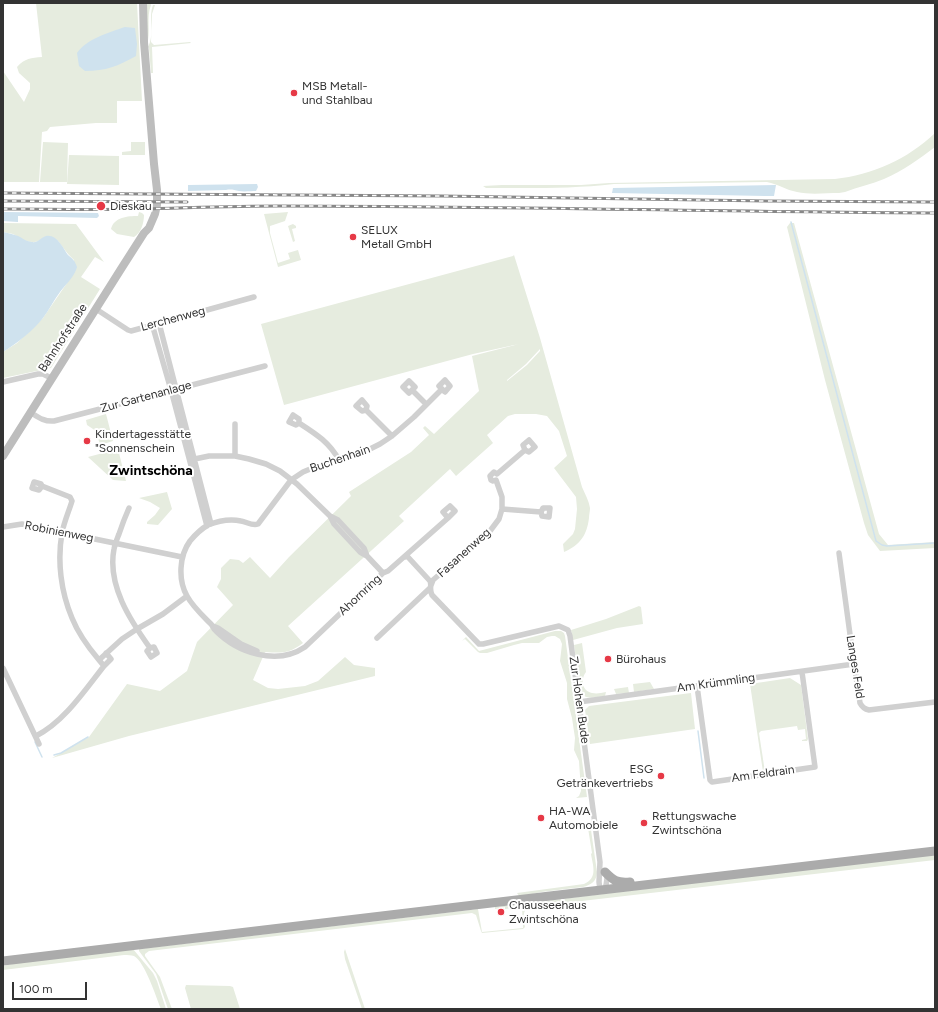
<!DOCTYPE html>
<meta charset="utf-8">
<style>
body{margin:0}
#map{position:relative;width:938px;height:1012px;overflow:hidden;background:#fff;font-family:Figtree,sans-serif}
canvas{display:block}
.frame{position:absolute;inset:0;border:4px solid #333;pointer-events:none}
.scale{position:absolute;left:12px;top:982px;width:75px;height:18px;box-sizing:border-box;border:2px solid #333;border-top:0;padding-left:5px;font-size:12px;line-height:14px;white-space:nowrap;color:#333;-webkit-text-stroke:3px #fff;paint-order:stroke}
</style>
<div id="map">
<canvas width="938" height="1012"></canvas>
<div class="frame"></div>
<div class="scale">100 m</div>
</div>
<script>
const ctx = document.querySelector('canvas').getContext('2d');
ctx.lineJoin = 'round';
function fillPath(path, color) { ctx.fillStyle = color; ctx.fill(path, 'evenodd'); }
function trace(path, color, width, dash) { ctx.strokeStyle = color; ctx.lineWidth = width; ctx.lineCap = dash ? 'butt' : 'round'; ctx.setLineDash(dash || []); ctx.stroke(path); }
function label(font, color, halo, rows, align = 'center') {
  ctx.font = font + ' Figtree,sans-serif'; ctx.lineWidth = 4; ctx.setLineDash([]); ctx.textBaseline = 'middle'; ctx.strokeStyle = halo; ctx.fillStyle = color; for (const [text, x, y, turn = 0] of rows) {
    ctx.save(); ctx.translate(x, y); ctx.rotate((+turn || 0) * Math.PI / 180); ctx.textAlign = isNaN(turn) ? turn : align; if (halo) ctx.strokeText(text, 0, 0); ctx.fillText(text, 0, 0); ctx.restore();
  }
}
const green = new Path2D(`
 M36 3H137L142 101H117V123H96L50 127 47 131 42 132 39 182H3V71L24 102 30 89V83L19 73 17 67C25 58 31 58 42 57Z
 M146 3H150L151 5C146 17 151 32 147 45Z
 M153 5H155L152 14 151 42 154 45 190 42 191 43 152 47 153 73H151L149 48 148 47C155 35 148 18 153 5Z
 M935 133V147C919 159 903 171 884 179 872 184 858 187 845 192L839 193C826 193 810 195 797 192 786 190 778 184 767 182L614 184C571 189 529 188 486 188L483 186 502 185H581L609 183 835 179C872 175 908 159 935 133Z
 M43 142 68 143 67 182H40Z
 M131 142H145V155H122V152L131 151Z
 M69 155 119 156V185L67 184Z
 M139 212 142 213 144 215C144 223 141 233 134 237L117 234 111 229C114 217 128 216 138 216Z
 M288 212 285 221 270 226V233L278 263 290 259 288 253 298 250 301 260 278 267 264 214Z
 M3 223 76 224 104 262 95 257 81 277 100 289 51 368 3 378V352L17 343 43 318 67 283 74 260 68 254 58 241 49 236C42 237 40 242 34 242 25 243 20 237 13 234 10 233 6 233 3 232Z
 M790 223H794L879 534 888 545 935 542V548L880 551 868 535 864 523 825 380 787 227Z
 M293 224 296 226V228L292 229 295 241 293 242 288 226Z
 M514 255 540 338 582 487C585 494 589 501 590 508 590 511 589 515 589 518 587 535 580 545 564 552L563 544 573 534 575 529 577 509 576 497 554 468 567 456 559 431 547 416 536 414H515L508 416 487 435 493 443 456 476 450 469 399 516 404 521 288 626 303 643C288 654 283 653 265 652L253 680 268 688 278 689 305 686 318 681 345 657 354 665 375 668V676L129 736 52 758 89 737 127 684 160 691 187 671 197 642 233 605 217 587 221 579V568L230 559 239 560 243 563 250 557 270 578 289 557 351 496 349 492 411 452 429 435 423 428 425 426 434 434 479 391 472 356 519 344 473 354 284 405 261 324 513 256ZM540 349V351L527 365 507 381V380L526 364Z
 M106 414 113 441 100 445 96 431 87 425 86 420Z
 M118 449 126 481 113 480 88 457Z
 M167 492 172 509 158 525 147 524V522L155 515 160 508 150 502 139 498Z
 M639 606 641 607 643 624 617 628 573 640 571 630 606 619Z
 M555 631H561L564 633 565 636 587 797 576 798 579 796 581 791 579 761 574 750 575 738 572 718 567 699V683L560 661 562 644 560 639 555 636H552L547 637 539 643H522L514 645 487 653H480L478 652 465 639 462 641 466 637 479 651Z
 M582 643 586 672C580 680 582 691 592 693 597 694 601 693 606 692L605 696C594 697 583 702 580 688L574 645Z
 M790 678 801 685 808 739 807 741H802V740L806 739 805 729 798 730 797 726 761 731 759 733 765 772H763L750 684Z
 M650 682 654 689 634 692 633 684Z
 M628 687 629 693 616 694 614 689Z
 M691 693 695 729 590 744 585 710 589 706Z
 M588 828 591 830 597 872C597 881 591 885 583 887L541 892 520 897 517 893 584 884C598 878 593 866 591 854L592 853Z
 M935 854V860L530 907C521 911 524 918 525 927L523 929 482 933 481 931 476 915 472 913 149 951 145 954V956L160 977 172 1009H168L156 974 139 951V949L478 909 482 932 523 928 522 907 505 909V907L495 909V907Z
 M133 949 153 973 157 981 166 1009H161C156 997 145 962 134 956 131 955 128 955 124 955L3 970V966L21 962Z
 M345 949 365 1009H362L345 959 344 952Z
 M186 985 230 986 233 987 240 1009H191L185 988Z`);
const water = new Path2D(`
 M125 27 135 28 137 44 136 56C118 66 106 71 85 71L79 66 77 53C88 38 108 33 125 27Z
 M257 184 258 187 256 191C251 191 244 192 239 191 234 190 231 189 226 190L188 191V185Z
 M776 185 774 196H765L612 193 613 188Z
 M3 212 98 213 99 216 97 218 18 216V222L3 221Z
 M3 232C8 233 13 234 18 236 24 239 25 241 32 242 38 243 40 238 46 236 57 234 63 248 68 255 73 259 75 261 77 267 75 276 66 284 60 292 54 300 49 310 43 318 34 330 16 344 3 352Z`);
const stream = new Path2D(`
 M791 222 876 541 882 545 887 546 935 543
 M698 731 704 778
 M35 742 42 757
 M54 755 61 753 88 737`);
const street = new Path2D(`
 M96 309 128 330 131 331 254 297
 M159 323 211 524
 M152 324 171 390 207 526
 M3 382 38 374H43L51 378
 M442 389 439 386 445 380 450 386 445 392 442 389 414 417 392 436 380 444 358 455 315 467 303 472 291 480 258 524C252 526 247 522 241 521 231 519 218 521 208 525 201 529 195 535 190 541 179 556 178 580 187 596 193 607 202 615 211 624 213 626 213 629 216 631 238 653 277 666 305 647L383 573 388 571 448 518 443 512 450 506 455 511 448 518
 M412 390 409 393 403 387 409 381 415 387 412 390 426 404
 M366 410 362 411 356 406 362 400 367 406 366 410 392 436
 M30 412C38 417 44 422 54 421L265 366
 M299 423 296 425 289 422 293 415 299 419V423C316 434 329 442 339 460
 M235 456V424
 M190 460 209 456H235L249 459 266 464 280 471 297 484 330 516 338 520 364 548 367 556 383 573
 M42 486 39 490 32 488 34 482 41 484 42 486 70 497 72 501C69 511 64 522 62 533 57 561 61 592 72 618 78 633 88 647 99 660
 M129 508C125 517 122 525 119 534 117 539 115 543 114 549 107 585 130 620 150 648L147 651 151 657 157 653 154 647 150 648
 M502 509 541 512 542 516 549 517 550 508H543L541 512
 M330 516 334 524 360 552 367 556
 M3 527 22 524 182 557
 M839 553 854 664 860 703C862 707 864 709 869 710L935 702
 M405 557 407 556 430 581C432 585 429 590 432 595L479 644H483L559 626 568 630 570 636 600 862 599 882 600 890
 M213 626 218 628 241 644 257 651
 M377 638 430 588 433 580 490 531 499 519 502 509V497L496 480 493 481 491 480 490 476 494 472 497 474 525 450 529 452 535 447 529 440 523 445 525 450
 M104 666 111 659 106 653
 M3 668 39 744
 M697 686 710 780 712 782 815 767 802 672
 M579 702 854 664
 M36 736C64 722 85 690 104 666L99 660 122 639 137 629 163 614 187 596
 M604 890C607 884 608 879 606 873`);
const secondary = new Path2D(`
 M3 456 121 269 144 233 149 228 155 214 157 205V190L154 164 144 42 143 3`);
const primary = new Path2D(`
 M605 872C614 881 617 883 630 882
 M3 961 550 896 935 851`);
const rail = new Path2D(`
 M3 193 442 196 766 201 935 202
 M3 201 187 202
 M3 209C48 209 94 210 139 209 186 208 232 206 279 206 498 206 716 212 935 213`);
const markers = [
 [294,93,4,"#e63946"],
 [101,206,5,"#e63946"],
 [353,237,4,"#e63946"],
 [87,441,4,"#e63946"],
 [608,659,4,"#e63946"],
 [661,776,4,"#e63946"],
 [541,818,4,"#e63946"],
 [644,823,4,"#e63946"],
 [501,912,4,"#e63946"]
];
const poiNames = [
 ["MSB Metall-",302,86],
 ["und Stahlbau",302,100],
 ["Dieskau",110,206],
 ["SELUX",361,230],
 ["Metall GmbH",361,244],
 ["Kindertagesstätte",95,434],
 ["\"Sonnenschein",95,448],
 ["Bürohaus",616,659],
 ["ESG",653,769,"right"],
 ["Getränkevertriebs",653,783,"right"],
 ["HA-WA",549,811],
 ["Automobiele",549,825],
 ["Rettungswache",652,816],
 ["Zwintschöna",652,830],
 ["Chausseehaus",509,905],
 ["Zwintschöna",509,919]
];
const streetNames = [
 ["Lerchenweg",173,319,-15],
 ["Bahnhofstraße",63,338,-57],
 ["Zur Gartenanlage",146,397,-15],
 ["Buchenhain",340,459,-19],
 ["Robinienweg",59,532,11],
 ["Fasanenweg",464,553,-42],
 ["Ahornring",360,595,-43],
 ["Langes Feld",855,667,81],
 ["Am Krümmling",716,683,-8],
 ["Zur Hohen Bude",579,700,82],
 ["Am Feldrain",763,774,-8]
];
const quarterNames = [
 ["Zwintschöna",151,471]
];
fillPath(green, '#e6ecdf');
fillPath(water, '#cfe2ee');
trace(stream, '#cfe2ee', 1.5);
trace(street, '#d0d0d0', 5.5);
trace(secondary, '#bdbdbd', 8);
trace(primary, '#ababab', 9);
trace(rail, '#888', 3);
trace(rail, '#fff', 1.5, [4.5]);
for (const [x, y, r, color] of markers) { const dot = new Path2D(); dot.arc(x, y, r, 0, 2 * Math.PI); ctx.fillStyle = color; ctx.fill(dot); trace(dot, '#fff', 1.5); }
label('12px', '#333', '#fff', poiNames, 'left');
label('12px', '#333', '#fff', streetNames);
label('bold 14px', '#000', '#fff', quarterNames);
</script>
